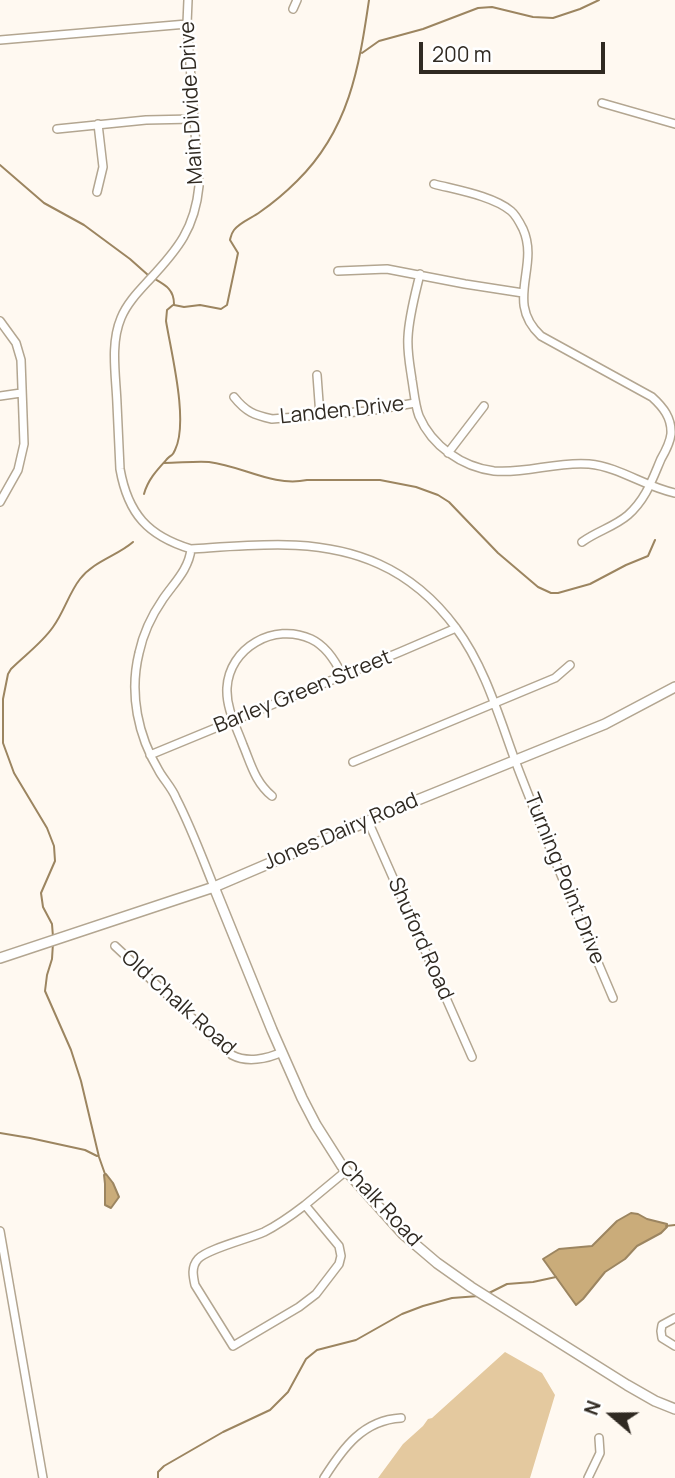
<!DOCTYPE html>
<style>
body{margin:0}
#map{position:relative;width:675px;height:1478px;overflow:hidden;background:#fff9f1;font-family:Manrope,sans-serif}
canvas{display:block}
.north{position:absolute;left:577px;top:1380px;width:70px;height:70px;-webkit-text-stroke:5px #fff;paint-order:stroke;rotate:290deg;font-size:19px;font-weight:700;line-height:28px;text-align:center;color:#302a22}
.north::after{content:'';display:block;margin:auto;width:24px;height:32px;background:#302a22;clip-path:polygon(50% 0,100% 100%,50% 72%,0 100%)}
.scale{position:absolute;left:419px;top:42px;width:186px;height:32px;box-sizing:border-box;border:4px solid #302a22;border-top:0;padding-left:9px;font-size:21px;line-height:24px;white-space:nowrap;color:#302a22;-webkit-text-stroke:5px #fff;paint-order:stroke}
</style>
<div id="map">
<canvas width="675" height="1478"></canvas>
<div class="north">N</div>
<div class="scale">200 m</div>
</div>
<script>
const ctx = document.querySelector('canvas').getContext('2d');
ctx.lineJoin = 'round';
function fillPath(path, color) { ctx.fillStyle = color; ctx.fill(path, 'evenodd'); }
function trace(path, color, width, dash) { ctx.strokeStyle = color; ctx.lineWidth = width; ctx.lineCap = dash ? 'butt' : 'round'; ctx.setLineDash(dash || []); ctx.stroke(path); }
function label(font, color, halo, rows, align = 'center') {
  ctx.font = font + ' Manrope,sans-serif'; ctx.lineWidth = 5; ctx.setLineDash([]); ctx.textBaseline = 'middle'; ctx.strokeStyle = halo; ctx.fillStyle = color; for (const [text, x, y, turn = 0] of rows) {
    ctx.save(); ctx.translate(x, y); ctx.rotate((+turn || 0) * Math.PI / 180); ctx.textAlign = isNaN(turn) ? turn : align; if (halo) ctx.strokeText(text, 0, 0); ctx.fillText(text, 0, 0); ctx.restore();
  }
}
const green = new Path2D(`
 M505 1352 542 1373 555 1395 530 1478H378L403 1444 423 1426 428 1419 432 1418Z`);
const water = new Path2D(`
 M106 1174 113 1183 119 1197 111 1208 105 1205V1184L104 1175Z
 M631 1213 638 1214 647 1219 667 1224V1227L661 1233 637 1246 625 1259 605 1272 583 1299 576 1305 543 1259 559 1249 592 1246 617 1221Z`);
const stream = new Path2D(`
 M362 53 379 41 423 29 478 8 492 7 533 17 553 18 580 9 599 0
 M0 165 44 203 84 225 130 259 148 275
 M153 278C165 285 174 289 174 304
 M174 305 184 307 200 305 221 309 227 305 238 253 230 240C231 236 231 234 234 230 240 222 252 218 260 212 273 203 286 192 297 181 349 130 359 68 369 0
 M164 463C179 463 195 461 209 462 243 466 272 487 307 480H380L416 487 438 495 449 502 498 553 538 587 551 593H558L590 584 626 565 648 556 655 540
 M144 494C148 479 158 469 168 458 173 453 172 457 175 450 189 422 171 352 166 321L167 310 173 305
 M53 937 52 924 43 907 41 893 55 861 54 846 47 828 14 773 3 743V699L8 674 11 669C25 655 42 643 53 627 64 612 69 593 80 579 94 561 117 556 133 542
 M53 943 52 959 47 975 45 991 71 1050 81 1081 99 1157 105 1174
 M0 1133 30 1138 85 1150 97 1156
 M666 1226 675 1225
 M487 1294 507 1284 533 1282 556 1277
 M158 1478V1472L164 1466 223 1432 270 1410 288 1392 306 1359 317 1350 356 1340 402 1314 423 1306 452 1298 479 1296`);
const minor = new Path2D(`
 M188 0 187 24 199 186C195 228 178 249 150 279 139 291 127 303 121 318 110 344 116 376 117 404 118 425 119 447 120 469 128 514 148 536 191 549 254 545 320 537 379 564 410 578 436 601 456 628 485 667 499 717 516 763 546 842 580 920 613 998
 M293 9 297 0
 M0 40 187 24
 M602 103 675 124
 M57 129 146 120 194 119
 M434 184C457 190 493 196 511 211 516 215 520 223 523 229 540 267 504 302 541 336L652 397C663 407 672 418 671 434 670 443 665 452 661 459 652 480 646 499 628 515 614 527 597 531 582 542
 M97 192 103 167 98 124
 M338 271 387 269 465 284 523 293
 M420 274C415 295 409 316 408 337 407 352 410 366 412 380 414 392 415 405 419 416 432 446 462 467 494 471 526 474 557 461 589 464 620 467 645 487 675 493
 M0 321 16 343 21 360 24 444 18 470 0 502
 M317 375 320 416
 M0 396 21 393
 M234 397C246 412 254 415 272 419L368 411 415 403
 M448 453 484 406
 M191 549C189 569 174 583 163 599 152 615 143 634 139 653 129 694 138 736 159 771 164 780 172 788 176 798 191 827 202 857 214 887
 M150 755 400 652 456 628
 M353 762 555 678 570 665
 M272 796C255 782 251 764 243 745 236 726 226 708 227 688 229 648 274 622 311 639 326 646 335 660 342 675
 M368 821 472 1057
 M115 946 232 1055C247 1063 267 1059 282 1052
 M305 1205C292 1215 278 1225 264 1232 248 1239 207 1249 198 1259 191 1267 193 1276 195 1285L233 1346 299 1307 316 1294 339 1264 341 1256 339 1246 305 1205 346 1171
 M0 1231 43 1478
 M675 1318 662 1325 661 1331 662 1338 675 1346
 M324 1478C343 1448 363 1420 401 1418
 M588 1478 600 1453 599 1438`);
const tertiary = new Path2D(`
 M214 887 272 1030 302 1098 316 1125 342 1166 403 1234 437 1263 471 1287 627 1385 655 1401 675 1409
 M0 958 214 887 415 801 605 724 675 687`);
const streetNames = [
 ["Main Divide Drive",192,103,-93],
 ["Landen Drive",342,411,-6],
 ["Barley Green Street",303,692,-22],
 ["Jones Dairy Road",341,832,-23],
 ["Turning Point Drive",564,879,68],
 ["Shuford Road",420,939,66],
 ["Old Chalk Road",178,1003,42],
 ["Chalk Road",380,1204,47]
];
fillPath(green, '#e4c99f');
fillPath(water, '#caac7a');
trace(water, '#9c8560', 2);
trace(stream, '#9c8560', 2);
trace(minor, '#b3a691', 10);
trace(tertiary, '#b3a691', 12);
trace(minor, '#fff', 7);
trace(tertiary, '#fff', 9);
label('21px', '#302a22', '#fff', streetNames);
</script>
